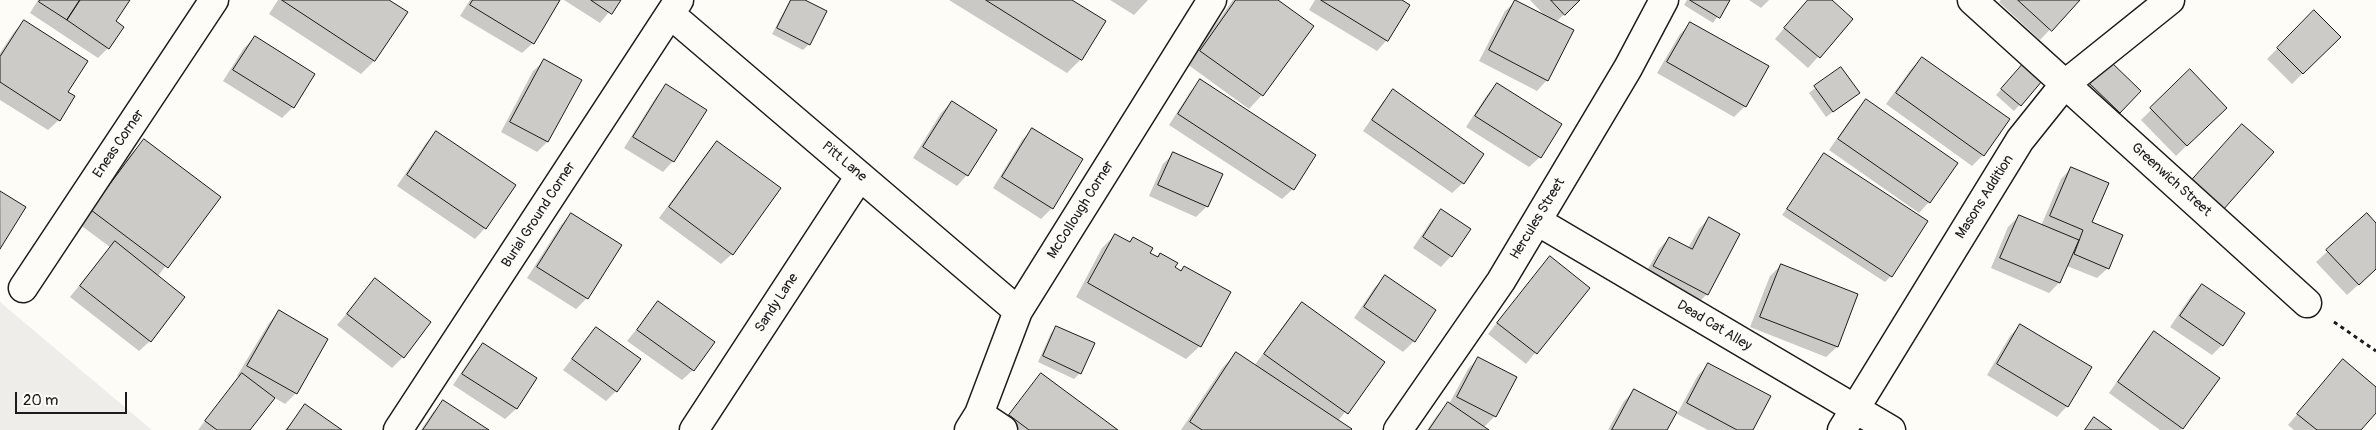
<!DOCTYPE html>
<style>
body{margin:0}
#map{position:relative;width:2376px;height:430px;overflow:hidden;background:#fdfcf7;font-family:Pangolin,sans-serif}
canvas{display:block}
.scale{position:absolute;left:15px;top:392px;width:112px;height:22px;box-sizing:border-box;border:2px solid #1c1c1c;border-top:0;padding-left:6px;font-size:15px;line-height:18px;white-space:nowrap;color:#1c1c1c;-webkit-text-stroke:4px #fdfcf7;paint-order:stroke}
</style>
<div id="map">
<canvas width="2376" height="430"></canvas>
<div class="scale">20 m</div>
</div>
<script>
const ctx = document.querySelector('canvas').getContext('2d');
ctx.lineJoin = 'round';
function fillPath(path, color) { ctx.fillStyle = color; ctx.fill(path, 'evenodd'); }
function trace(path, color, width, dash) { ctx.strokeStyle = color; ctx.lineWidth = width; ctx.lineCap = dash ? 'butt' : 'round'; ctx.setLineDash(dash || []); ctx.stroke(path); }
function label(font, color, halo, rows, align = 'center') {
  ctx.font = font + ' Pangolin,sans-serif'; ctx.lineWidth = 4; ctx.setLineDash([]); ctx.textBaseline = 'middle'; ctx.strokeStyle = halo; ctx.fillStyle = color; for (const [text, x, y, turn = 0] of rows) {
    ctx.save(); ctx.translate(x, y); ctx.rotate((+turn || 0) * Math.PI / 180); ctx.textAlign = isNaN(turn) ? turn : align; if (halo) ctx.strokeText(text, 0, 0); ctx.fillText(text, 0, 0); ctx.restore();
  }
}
const built = new Path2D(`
 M0 302 152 430H0Z`);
const shadow = new Path2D(`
 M38 0H129L115 21 108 48 98 58 30 13Z
 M278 0H386L374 61 361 74 269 14Z
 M470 0H559L533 43 522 53 460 16Z
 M564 0H619L600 23Z
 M790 0H802L809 44 803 50 772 34Z
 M949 0H1069L1081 59 1067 73Z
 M1110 0H1148L1134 15Z
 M1233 0H1275L1262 95 1249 109 1187 64Z
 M1315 0H1400L1387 40 1377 51 1309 10Z
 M1530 0H1579L1556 22 1547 80 1537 91 1479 61 1505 11 1516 1 1545 16Z
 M1687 0H1729L1713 23 1684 5Z
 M1749 0H1769L1761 8Z
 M1808 0H1830L1852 19 1808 68 1775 39Z
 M2001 0H2078L2040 40 1999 2Z
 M2314 12 2339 37 2292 84 2267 59Z
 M24 21 66 92 59 120 48 130 0 100V53L14 32Z
 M1691 23 1745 106 1734 117 1657 73 1680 34Z
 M255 37 293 107 282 118 223 81 244 48Z
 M1922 58 2008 120 1983 155 1972 166 1886 104 1911 69Z
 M544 61 547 142 537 152 501 132 533 71Z
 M2109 62 2139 91 2113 118 2083 88Z
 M1840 68 1858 93 1826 117 1809 93Z
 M2190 71 2225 108 2176 156 2141 120Z
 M2017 72 2040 82 2014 111 1996 95Z
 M1201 81 1293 189 1282 199 1169 125 1190 92Z
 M1497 84 1540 157 1529 167 1466 127 1487 95Z
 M666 86 673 161 663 172 624 148 656 97Z
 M1394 91 1463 183 1452 193 1363 131 1383 102Z
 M1866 101 1929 202 1919 213 1829 150 1856 111Z
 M952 102 967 175 957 186 913 158 941 113Z
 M1032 130 1052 208 1041 219 993 188 1022 140Z
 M436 133 485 228 475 239 397 186 426 143Z
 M145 140 219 197 158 276 150 341 139 351 70 297 110 247 79 224 131 154Z
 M717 142 732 254 721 264 659 218 707 153Z
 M1173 154 1207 206 1196 217 1149 196 1163 164Z
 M1824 155 1891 276 1885 282 1782 215Z
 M2071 168 2108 268 2097 278 2067 266 2059 283 2049 293 1991 268 2008 227 2019 216 2041 226 2061 179Z
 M1442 211 1451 256 1441 267 1413 248 1431 221Z
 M571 214 587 298 576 309 527 278 561 225Z
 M2367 215 2376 224V269L2347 295 2316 262Z
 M1709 218 1707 294 1696 305 1644 276 1659 249 1669 238 1688 248 1699 229Z
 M1115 235 1129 243 1133 239 1149 254 1157 258 1160 254 1180 271 1184 267 1200 346 1186 359 1076 297 1102 248Z
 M1550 257 1588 288 1526 364 1488 334Z
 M1781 265 1857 295 1837 347 1826 357 1750 327 1770 276Z
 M1386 277 1435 311 1414 341 1403 352 1354 318 1375 287Z
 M375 280 403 357 392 368 337 325Z
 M2202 285 2222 345 2212 355 2170 327 2191 296Z
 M658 303 693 370 682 380 627 341Z
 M1302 303 1384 362 1338 421 1350 430H1181L1223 367 1236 354 1254 366 1292 314Z
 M279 312 327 339 296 393 285 404 273 397 249 430H198L239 377 237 376 269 323Z
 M2020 325 2067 406 2057 417 1987 375 2010 336Z
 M596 328 616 391 606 401 563 370Z
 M1056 328 1080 373 1074 379 1038 362 1051 333Z
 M2155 332 2182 428 2181 430H2160L2109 393 2144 343Z
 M483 344 536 378 516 409 505 419 453 385 473 355Z
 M1478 358 1495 416 1483 428 1487 430H1427L1438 414 1449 404 1468 369Z
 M2343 360 2376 389V411L2360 430H2294L2288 425Z
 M1708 365 1752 430H1708L1677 414 1698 375Z
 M1041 375 1116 430H1005L1000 426Z
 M1634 391 1666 430H1608L1624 401Z
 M443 402 487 430H421L433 412Z
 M305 406 339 430H285Z`);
const building = new Path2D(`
 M40 0H80L67 20 39 2Z
 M80 0H130L116 21 124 27 109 49 67 20Z
 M282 0H389L408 12 375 61Z
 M473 0H560L534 44 470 5Z
 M591 0H621L612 14Z
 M791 0H805L827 11 810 45 777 28Z
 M986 0H1072L1106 21 1082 60Z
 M1236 0H1278L1314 26 1263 96 1200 51Z
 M1321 0H1402L1410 5 1388 41Z
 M1515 0 1574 30 1548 81 1489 50Z
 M1551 0H1580L1565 15Z
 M1690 0H1730L1720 18Z
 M1808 0H1832L1853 19 1820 58 1784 28Z
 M2018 0H2080L2052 31Z
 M2314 10 2341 37 2303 74 2277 48Z
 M24 20 88 61 68 92 75 96 60 121 0 82V57Z
 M1690 22 1769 66 1746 107 1667 62Z
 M255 36 315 74 294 108 233 70Z
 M1922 57 2010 119 1984 156 1896 93Z
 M544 59 582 80 548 142 510 122Z
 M2109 60 2141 91 2120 113 2088 82Z
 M2022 65 2042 81 2021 106 2001 89Z
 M1841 67 1860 93 1833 112 1814 86Z
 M2190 69 2227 108 2187 146 2150 108Z
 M1200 79 1316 155 1294 190 1178 114Z
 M1497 83 1562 124 1541 158 1475 116Z
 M666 84 707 110 674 162 633 137Z
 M1393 89 1484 154 1464 184 1372 120Z
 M1866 99 1958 163 1930 203 1838 139Z
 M952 101 997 130 968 176 923 147Z
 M2242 124 2274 152 2223 210 2191 181Z
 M1032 128 1083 159 1053 209 1002 177Z
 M436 131 516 185 486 229 407 175Z
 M144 139 221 197 168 268 91 210Z
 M717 141 781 188 733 255 669 207Z
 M1173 152 1223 174 1208 207 1158 185Z
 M1824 153 1928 221 1892 277 1787 209Z
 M2071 167 2109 183 2092 222 2123 235 2109 269 2074 254 2083 230 2050 216Z
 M0 191 26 207 0 249Z
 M1441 209 1471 229 1452 257 1423 237Z
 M571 213 622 245 588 299 537 267Z
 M2367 213 2376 223V269L2359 285 2326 250Z
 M2019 215 2079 240 2060 283 2000 258Z
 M1709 217 1740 234 1708 295 1653 266 1669 237 1692 249Z
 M1115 234 1130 242 1133 237 1153 248 1150 253 1158 257 1160 253 1178 263 1175 267 1181 271 1184 266 1231 292 1201 347 1088 283Z
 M115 241 185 297 151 342 80 286Z
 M1550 256 1590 288 1537 354 1497 323Z
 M1781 264 1858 294 1838 347 1760 317Z
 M1385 275 1436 310 1415 342 1364 307Z
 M375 278 431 322 404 358 347 314Z
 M2202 284 2245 313 2223 346 2180 316Z
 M658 301 715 342 694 371 637 330Z
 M1302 302 1385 362 1348 414 1264 354Z
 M279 310 328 339 297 394 247 366Z
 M2020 324 2092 367 2068 407 1997 364Z
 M1056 326 1095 343 1081 374 1043 356Z
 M596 327 641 359 617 392 572 359Z
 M2154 331 2220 378 2183 429 2118 382Z
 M483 343 537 378 517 409 462 374Z
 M1236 352 1352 429 1351 430H1202L1190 422Z
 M1478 357 1517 377 1496 417 1457 397Z
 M2343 359 2376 387V413L2361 430H2317L2297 414Z
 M1708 363 1771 396 1753 430H1737L1687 403Z
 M242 373 275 398 250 430H217L205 421Z
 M1041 373 1118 430H1029L1009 415Z
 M1634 389 1677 412 1667 430H1612Z
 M443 400 489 430H423Z
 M1448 402 1489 430H1429Z
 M305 404 342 430H287Z
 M2094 417 2112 430H2085Z`);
const path = new Path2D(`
 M2334 322 2376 351`);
const minor = new Path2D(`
 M1972 0 2307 303
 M670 14 1018 311
 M1537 221 1891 430
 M23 288 214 0
 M979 414 1003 430
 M398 430 679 0
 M694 430 860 176
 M969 430 979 414 1018 311 1212 0
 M1398 430 1501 281 1628 68 1664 0
 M1842 430 2020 140 2064 85 2170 0`);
const streetNames = [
 ["Eneas Corner",119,144,-56],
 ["Pitt Lane",844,162,40],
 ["Greenwich Street",2171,180,42],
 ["Masons Addition",1985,197,-58],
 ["McCollough Corner",1081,210,-58],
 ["Burial Ground Corner",539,215,-57],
 ["Hercules Street",1538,219,-59],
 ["Sandy Lane",777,303,-57],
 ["Dead Cat Alley",1714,326,31]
];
fillPath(built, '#eeede9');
fillPath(shadow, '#0003');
fillPath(building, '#cccbc8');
trace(building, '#1c1c1c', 1);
trace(minor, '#1c1c1c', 31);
trace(path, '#1c1c1c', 3, [4, 4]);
trace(minor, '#fdfcf7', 28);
label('14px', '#1c1c1c', '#fdfcf7', streetNames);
</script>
